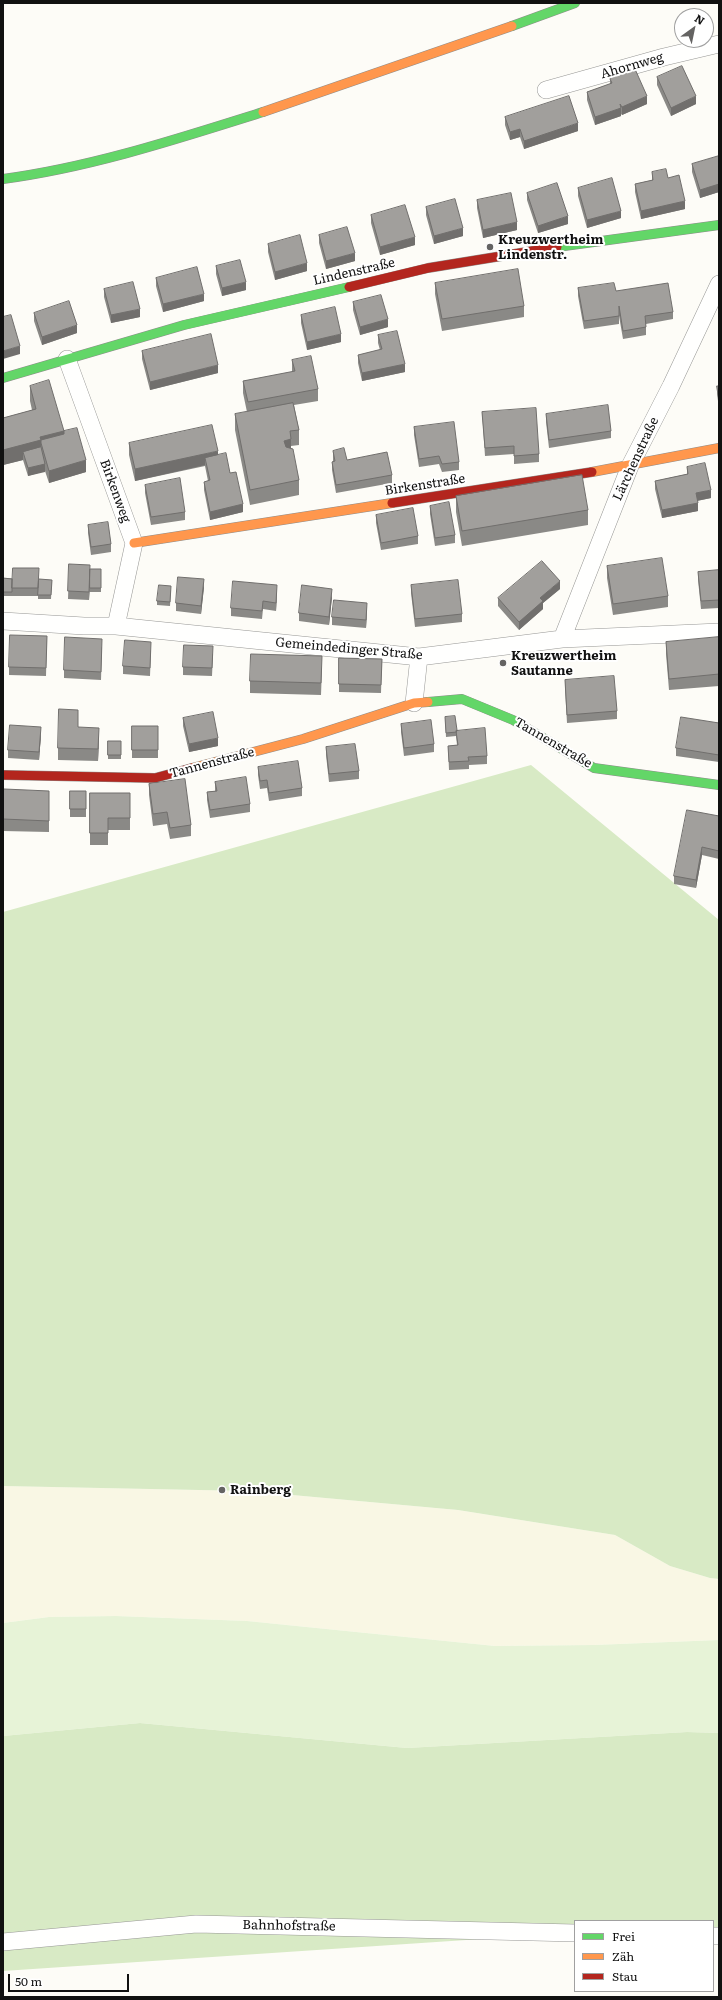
<!DOCTYPE html>
<meta charset="utf-8">
<style>
body{margin:0}
#map{position:relative;width:722px;height:2000px;overflow:hidden;background:#fdfcf7;font-family:Literata,serif}
canvas{display:block}
.frame{position:absolute;inset:0;border:4px solid #111;pointer-events:none}
.legend{position:absolute;left:574px;top:1920px;width:140px;height:72px;box-sizing:border-box;background:#fff;border:1px solid #a0a0a0;margin:0;padding:5px 7px;list-style:none;font-size:12px;color:#111}
.legend li{display:flex;align-items:center;gap:8px;height:20px}
.legend b{width:20px;border:1px solid #a0a0a0}
.north{position:absolute;left:674px;top:8px;width:40px;height:40px;box-sizing:border-box;background:#fff;border:1px solid #a0a0a0;border-radius:50%;rotate:33deg;font-size:11px;font-weight:700;line-height:16px;text-align:center;color:#111}
.north::after{content:'';display:block;margin:auto;width:14px;height:18px;background:#646362;clip-path:polygon(50% 0,100% 100%,50% 72%,0 100%)}
.scale{position:absolute;left:8px;top:1974px;width:121px;height:18px;box-sizing:border-box;border:2px solid #111;border-top:0;padding-left:5px;font-size:12px;line-height:14px;white-space:nowrap;color:#111;-webkit-text-stroke:3px #fff;paint-order:stroke}
</style>
<div id="map">
<canvas width="722" height="2000"></canvas>
<div class="frame"></div>
<ul class="legend">
<li><b style="height:5px;background:#63d668"></b>Frei</li>
<li><b style="height:5px;background:#ff974d"></b>Zäh</li>
<li><b style="height:5px;background:#b3261e"></b>Stau</li>
</ul>
<div class="north">N</div>
<div class="scale">50 m</div>
</div>
<script>
const ctx = document.querySelector('canvas').getContext('2d');
ctx.lineJoin = 'round';
function fillPath(path, color) { ctx.fillStyle = color; ctx.fill(path, 'evenodd'); }
function trace(path, color, width, dash) { ctx.strokeStyle = color; ctx.lineWidth = width; ctx.lineCap = dash ? 'butt' : 'round'; ctx.setLineDash(dash || []); ctx.stroke(path); }
function label(font, color, halo, rows, align = 'center') {
  ctx.font = font + ' Literata,serif'; ctx.lineWidth = 4; ctx.setLineDash([]); ctx.textBaseline = 'middle'; ctx.strokeStyle = halo; ctx.fillStyle = color; for (const [text, x, y, turn = 0] of rows) {
    ctx.save(); ctx.translate(x, y); ctx.rotate((+turn || 0) * Math.PI / 180); ctx.textAlign = isNaN(turn) ? turn : align; if (halo) ctx.strokeText(text, 0, 0); ctx.fillText(text, 0, 0); ctx.restore();
  }
}
const farmland = new Path2D(`
 M3 1486 248 1491 458 1510 615 1535 670 1566 710 1578 719 1579V1640L594 1645 495 1646 247 1621 116 1616 49 1617 3 1623Z`);
const green = new Path2D(`
 M116 1616 247 1621 495 1646 594 1645 719 1640V1733L687 1732 407 1748 140 1723 3 1736V1623L49 1617Z`);
const forest = new Path2D(`
 M531 765 719 920V1579L710 1578 670 1566 615 1535 458 1510 248 1491 3 1486V912Z
 M140 1723 407 1748 687 1732 719 1733V1941H713V1921H575V1938L511 1937 3 1971V1736Z`);
const street = new Path2D(`
 M546 90 664 57 719 44
 M67 359 134 543 116 626
 M3 621 84 626H116L419 657 562 639 719 632
 M562 639 630 466 671 386 719 284
 M414 703 419 657
 M713 1936H719
 M3 1942 196 1924 575 1933`);
const fast = new Path2D(`
 M512 26 575 3
 M3 179C92 167 177 139 263 112
 M557 247 719 225
 M3 378 184 325 349 287
 M428 702 462 699 513 720 594 768 719 785`);
const slow = new Path2D(`
 M263 112 512 26
 M592 472 719 448
 M134 543 392 503
 M192 768 303 739 414 703 428 702`);
const jam = new Path2D(`
 M349 287 428 268 557 247
 M392 503 592 472
 M3 775 155 778 192 768`);
const wall = new Path2D(`
 M657 77 696 104 671 116 657 85Z
 M610 79 647 104 622 115 621 114V116L595 125 587 100V92L610 84Z
 M505 117 578 131 524 149 520 137 510 140 505 125Z
 M719 156V192L700 198 692 172V164Z
 M652 172 668 178 685 209 641 219 635 192V184L652 180Z
 M578 188 621 218 587 228 578 196Z
 M527 193 568 224 538 233 527 200Z
 M477 200 517 230 483 238 477 208Z
 M426 207 463 236 434 244 426 215Z
 M371 215 415 245 380 255 371 223Z
 M319 235 355 261 326 269 319 243Z
 M268 244 307 271 275 280 268 252Z
 M216 266 246 290 222 296 216 274Z
 M156 278 204 301 163 312 156 286Z
 M435 283 524 306V317L442 331 435 294Z
 M578 288 616 291 673 312V319L646 324V335L623 339 619 316V324L584 329 578 296Z
 M104 289 140 317 111 323 104 297Z
 M353 302 388 327 360 335 353 310Z
 M34 313 77 333 42 345 34 321Z
 M301 315 341 342 307 350 301 323Z
 M378 335 405 372 362 381 358 363V355L380 350 378 343Z
 M142 351 218 373 150 390 142 359Z
 M292 360 318 389V401L294 405 299 430V445L291 446V448L299 480V495L250 505 235 430V414L247 412 243 393V381L292 372Z
 M30 386 64 431 86 472 49 483 45 471 28 476 23 460 3 465V418L32 410 30 401Z
 M717 386H719V408L717 394Z
 M482 412 539 454V462L514 464V454L485 456Z
 M546 414 611 431V438L549 448 546 422Z
 M414 427 459 462V470L442 472 439 464 419 467 414 435Z
 M129 443 218 455 230 473 243 512 210 520 204 490V482L208 481 205 466 135 481 129 455Z
 M333 451 347 460 392 475V483L336 493 332 470V462L333 461Z
 M687 467 711 498 697 501 698 511 662 518 655 489V481L687 474Z
 M145 485 185 512V520L151 525 145 493Z
 M456 496 588 510V525L462 546 456 512Z
 M430 506 455 535V543L435 546 430 514Z
 M376 515 418 536V544L381 550 376 523Z
 M88 525 111 544V552L91 555 88 533Z
 M69 564 90 570 101 569V592H90V591L89 600 68 599Z
 M607 566 668 596V607L613 615 607 578Z
 M719 570V608L701 609 698 580V572Z
 M3 578 52 580 51 599H38V596H3Z
 M411 585 462 614V622L415 627 411 593Z
 M204 587 201 614 176 611V603Z
 M560 589 543 603V609L519 630 498 606V598Z
 M171 590 170 606 157 605V601Z
 M277 593 276 611 263 609 262 619 231 616V608Z
 M332 597 329 625 299 621V613Z
 M367 611 366 628 332 625V617Z
 M47 636 46 676 9 675V667Z
 M719 637V686L669 690 666 654V642Z
 M102 647 101 680 64 678V670Z
 M151 650 150 676 123 674V666Z
 M213 654 212 676 183 675V667Z
 M339 658 382 659 381 693 339 692Z
 M322 668 321 695 250 693V681Z
 M565 680 617 711V719L567 723 565 688Z
 M445 717 457 730 487 756V764L469 765V769L449 770 448 746 457 745 456 736 446 737Z
 M183 718 218 746 189 752 183 726Z
 M719 723V762L676 756V748Z
 M401 724 434 744V752L404 756 401 732Z
 M132 726H158V758H132Z
 M78 727 99 739 98 761 58 760V748Z
 M41 735 39 760 8 758V750Z
 M108 741H121V759H108Z
 M326 747 359 771V779L329 782 326 755Z
 M258 767 302 788V796L269 801 267 788 260 789 258 775Z
 M215 782 250 804V812L210 818 207 800V792L215 791Z
 M149 784 191 825V836L170 839 167 824 153 826 149 795Z
 M70 791H86V817H70Z
 M90 793H130V830H108V845H90Z
 M49 803V832L3 831V816Z
 M719 816V859L702 855 696 888 674 884V876Z`);
const shadedWall = new Path2D(`
 M647 96V104L622 115V107Z
 M696 96V104L671 116V108Z
 M621 108V116L595 125V117Z
 M578 123V131L524 149V141Z
 M520 129V137L510 140V132Z
 M719 184V192L700 198V190Z
 M685 201V209L641 219V211Z
 M621 211V218L587 228V220Z
 M568 216V224L538 233V226Z
 M517 222V230L483 238V230Z
 M463 228V236L434 244V236Z
 M415 237V245L380 255V247Z
 M355 253V261L326 269V261Z
 M307 263V271L275 280V272Z
 M246 282V290L222 296V288Z
 M204 294V301L163 312V304Z
 M140 309V317L111 323V315Z
 M388 319V327L360 335V327Z
 M77 325V333L42 345V337Z
 M341 334V342L307 350V342Z
 M20 346V354L3 359V351Z
 M405 364V372L362 381V373Z
 M218 365V373L150 390V382Z
 M64 431V446L41 443V455L23 452V460L3 465V450L40 437Z
 M291 439V455L284 456V441Z
 M218 451V463L205 458V465L135 481V469Z
 M86 460V472L49 483V471Z
 M45 464V472L28 476V468Z
 M711 490V498L696 501V493Z
 M698 503V511L662 518V510Z
 M243 504V512L210 520V512Z
 M204 579V587L201 614V606Z
 M560 581V589L543 603V609L519 630V622L540 598Z
 M277 585V593L276 611V603Z
 M332 589V597L329 625V617Z
 M367 603V611L366 628V620Z
 M41 727V735L39 760V752Z
 M99 728V739L98 761V749Z
 M218 738V746L189 752V744Z
 M702 847V855L696 888V880Z`);
const building = new Path2D(`
 M682 66 696 96 671 108 657 77Z
 M635 69 647 96 622 107 620 104 621 108 595 117 587 92 612 83 610 79Z
 M569 96 578 123 524 141 520 129 510 132 505 117Z
 M719 156V184L700 190 692 164Z
 M666 169 668 178 679 175 685 201 641 211 635 184 653 180 652 172Z
 M612 178 621 211 587 220 578 188Z
 M557 183 568 216 538 226 527 193Z
 M511 193 517 222 483 230 477 200Z
 M455 199 463 228 434 236 426 207Z
 M405 205 415 237 380 247 371 215Z
 M347 227 355 253 326 261 319 235Z
 M300 235 307 263 275 272 268 244Z
 M240 260 246 282 222 288 216 266Z
 M197 267 204 294 163 304 156 278Z
 M518 269 524 306 442 319 435 283Z
 M133 282 140 309 111 315 104 289Z
 M614 283 616 291 668 283 673 312 645 316 646 327 623 331 619 306V316L584 321 578 288Z
 M381 295 388 319 360 327 353 302Z
 M69 301 77 325 42 337 34 313Z
 M335 307 341 334 307 342 301 315Z
 M11 315 20 346 3 351V317Z
 M397 331 405 364 362 373 358 355 382 349 378 335Z
 M211 334 218 365 150 382 142 351Z
 M311 356 318 389 248 402 243 381 295 371 292 360Z
 M49 380 64 431 40 437 41 440 3 450V418L36 409 30 386Z
 M717 386H719V400Z
 M293 403 299 430 290 431 291 439 284 441 286 447 293 449 299 480 250 490 235 414Z
 M608 405 611 431 549 440 546 414Z
 M536 408 539 454 514 456V446L485 448 482 412Z
 M454 422 459 462 442 464 439 456 419 459 414 427Z
 M212 425 218 451 135 469 129 443Z
 M77 428 86 460 49 471 41 443V440L64 434V431Z
 M41 447 45 464 28 468 23 452Z
 M344 448 347 460 387 452 392 475 336 485 332 462 335 461 333 451Z
 M226 453 230 473 236 472 243 504 210 512 204 482 210 480 205 458Z
 M705 463 711 490 696 493 698 503 662 510 655 481 688 474 687 467Z
 M582 475 588 510 462 531 456 496Z
 M180 478 185 512 151 517 145 485Z
 M449 502 455 535 435 538 430 506Z
 M413 508 418 536 381 543 376 515Z
 M108 522 111 544 91 547 88 525Z
 M662 558 668 596 613 604 607 566Z
 M542 561 560 581 540 598 543 601 519 622 498 598Z
 M69 564 90 565 89 592 68 591Z
 M13 568H39L38 588H12Z
 M90 569H101V588H90Z
 M719 570V600L701 601 698 572Z
 M178 577 204 579 201 606 176 603Z
 M3 578 12 579V592H3Z
 M39 579 52 580 51 595H38Z
 M458 580 462 614 415 619 411 585Z
 M233 581 277 585 276 603 263 601 262 611 231 608Z
 M159 585 171 586 170 602 157 601Z
 M302 585 332 589 329 617 299 613Z
 M334 600 367 603 366 620 332 617Z
 M10 635 47 636 46 668 9 667Z
 M65 637 102 639 101 672 64 670Z
 M719 637V674L669 679 666 642Z
 M125 640 151 642 150 668 123 666Z
 M184 645 213 646 212 668 183 667Z
 M251 654 322 656 321 683 250 681Z
 M339 658 382 659 381 685 339 684Z
 M614 676 617 711 567 715 565 680Z
 M59 709 78 710V727L99 728 98 749 58 748Z
 M213 712 218 738 189 744 183 718Z
 M455 716 457 730 456 731 457 732 446 733 445 717Z
 M681 717 719 723V755L676 748Z
 M431 720 434 744 404 748 401 724Z
 M10 725 41 727 39 752 8 750Z
 M132 726H158V750H132Z
 M485 728 487 756 468 757 469 761 449 762 448 746 458 745 456 731Z
 M108 741H121V755H108Z
 M355 744 359 771 329 774 326 747Z
 M298 761 302 788 269 793 267 780 260 781 258 767Z
 M246 777 250 804 210 810 207 792 217 791 215 782Z
 M185 779 191 825 170 828 167 812 153 814 149 784Z
 M4 789 49 791V821L3 819Z
 M70 791H86V809H70Z
 M90 793H130V818H108V833H90Z
 M687 810 719 816V851L702 847 696 880 674 876Z`);
const markers = [
 [490,247,4,"#646362"],
 [503,663,4,"#646362"],
 [222,1490,4,"#646362"]
];
const streetNames = [
 ["Ahornweg",632,66,-16],
 ["Lindenstraße",354,272,-13],
 ["Lärchenstraße",636,459,-65],
 ["Birkenstraße",425,485,-9],
 ["Birkenweg",115,491,70],
 ["Gemeindedinger Straße",349,649,5],
 ["Tannenstraße",553,743,30],
 ["Tannenstraße",212,763,-15],
 ["Bahnhofstraße",289,1926,1]
];
const poiNames = [
 ["Kreuzwertheim",498,240],
 ["Lindenstr.",498,255],
 ["Kreuzwertheim",511,656],
 ["Sautanne",511,671],
 ["Rainberg",230,1490]
];
fillPath(farmland, '#f9f7e4');
fillPath(green, '#e7f3d7');
fillPath(forest, '#d8eac5');
trace(street, '#979795', 18);
trace(fast, '#8e8d8b', 10);
trace(slow, '#8e8d8b', 10);
trace(jam, '#8e8d8b', 10);
trace(street, '#fffffe', 17);
trace(fast, '#63d668', 9);
trace(slow, '#ff974d', 9);
trace(jam, '#b3261e', 9);
fillPath(wall, '#8a8986');
fillPath(shadedWall, '#716f6d');
fillPath(building, '#a19f9c');
trace(building, '#716f6d', 1);
for (const [x, y, r, color] of markers) { const dot = new Path2D(); dot.arc(x, y, r, 0, 2 * Math.PI); ctx.fillStyle = color; ctx.fill(dot); trace(dot, '#fff', 1.5); }
label('13px', '#111', '#fff', streetNames);
label('bold 13px', '#111', '#fff', poiNames, 'left');
</script>
